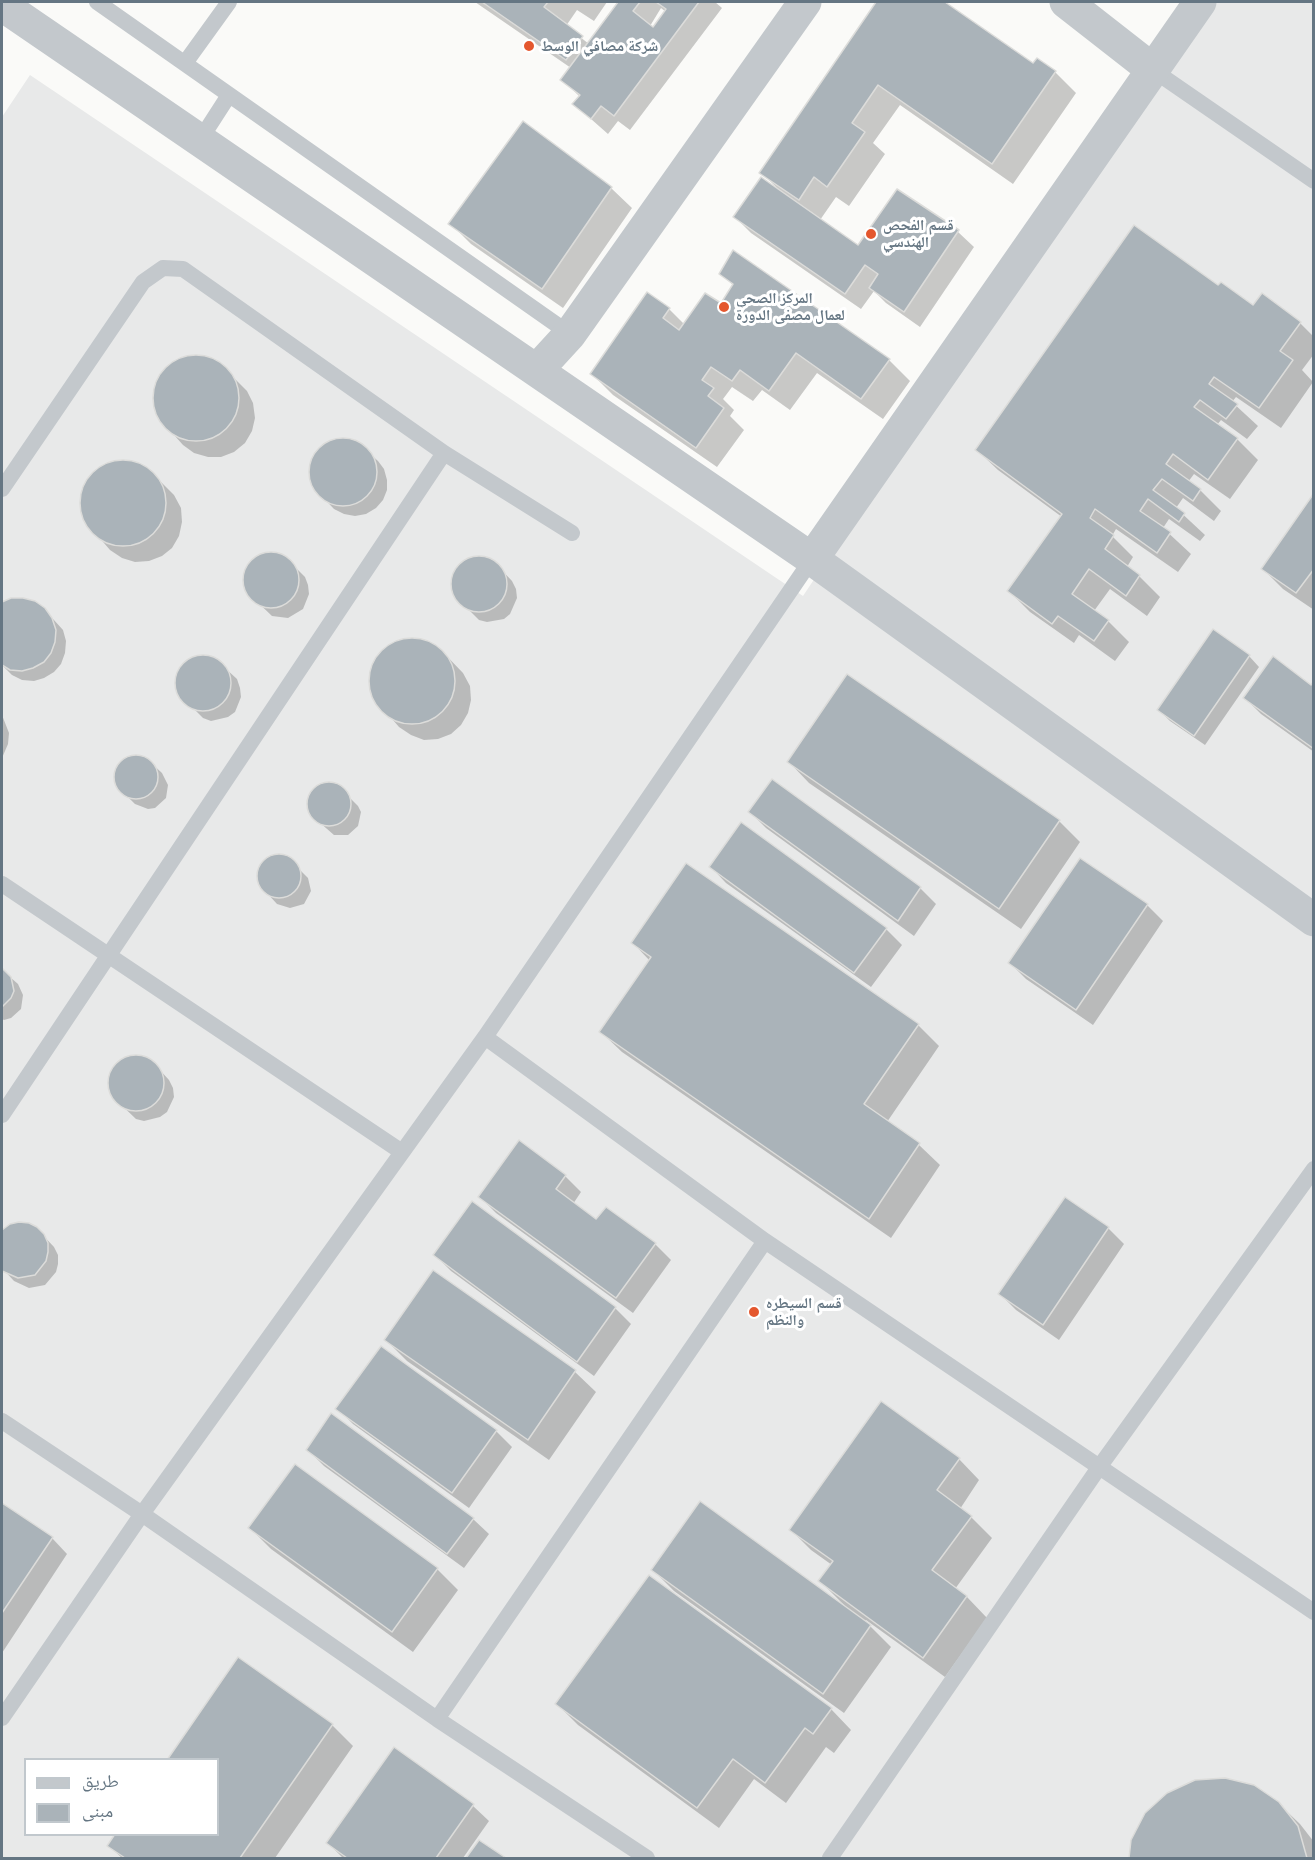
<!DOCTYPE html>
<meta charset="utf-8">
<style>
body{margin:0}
#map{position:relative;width:1315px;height:1860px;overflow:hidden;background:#fafaf8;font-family:Quicksand,"Noto Naskh Arabic",sans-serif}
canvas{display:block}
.frame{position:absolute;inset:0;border:3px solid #657683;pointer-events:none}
.legend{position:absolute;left:24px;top:1758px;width:195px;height:78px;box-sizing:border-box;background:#fff;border:2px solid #c1c8cd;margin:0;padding:8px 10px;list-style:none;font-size:18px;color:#657683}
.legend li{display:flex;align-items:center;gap:12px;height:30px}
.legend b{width:30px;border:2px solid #c1c8cd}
</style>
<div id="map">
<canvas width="1315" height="1860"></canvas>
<div class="frame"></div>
<ul class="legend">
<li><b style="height:8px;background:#c3c8cc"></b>طريق</li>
<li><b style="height:16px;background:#aab3b9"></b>مبنى</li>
</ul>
</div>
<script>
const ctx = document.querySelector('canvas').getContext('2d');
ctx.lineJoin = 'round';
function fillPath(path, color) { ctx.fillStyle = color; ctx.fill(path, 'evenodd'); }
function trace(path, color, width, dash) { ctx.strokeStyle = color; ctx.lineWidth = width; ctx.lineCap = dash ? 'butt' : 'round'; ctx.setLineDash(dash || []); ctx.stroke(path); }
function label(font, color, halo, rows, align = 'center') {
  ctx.font = font + ' Quicksand,"Noto Naskh Arabic",sans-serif'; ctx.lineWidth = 6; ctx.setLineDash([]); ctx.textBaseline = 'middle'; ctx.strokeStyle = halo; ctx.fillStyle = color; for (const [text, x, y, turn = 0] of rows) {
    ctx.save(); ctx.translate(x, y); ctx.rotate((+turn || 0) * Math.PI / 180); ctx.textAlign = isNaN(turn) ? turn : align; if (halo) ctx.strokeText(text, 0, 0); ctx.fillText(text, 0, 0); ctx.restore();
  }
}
const built = new Path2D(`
 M1199 2H1313V1858H2V117L30 75 803 596ZM26 1760H218V1834H26Z`);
const shadow = new Path2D(`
 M475 2H607L594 21 577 10 566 26 589 44 620 2H715L722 8 630 130 618 121 608 134 574 104 580 97 562 79 571 68ZM661 8 666 12 653 29 650 26Z
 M878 2H942L1034 65 1055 72 1076 93 1013 184 900 105 873 143 885 154 849 206 836 197 820 220 859 247 897 191 958 232 974 247 920 327 886 303 874 291 861 309 751 233 735 217 777 188 761 172Z
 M611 188 632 208 563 308 471 244 450 223Z
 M721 274 889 360 910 381 883 419 817 373 790 410 762 390 753 401 732 387 723 399 734 410 730 416 744 430 717 467 613 395 592 374 647 294 669 309 685 325 722 305 734 286Z
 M1219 287 1253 307 1300 323 1314 337V354L1302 370 1313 382 1281 428 1236 397 1232 402 1258 426 1247 439 1221 420 1217 425 1237 439 1258 460 1230 499 1194 474 1188 482 1200 490 1221 511 1214 521 1183 498 1176 508 1205 535 1200 541 1169 519 1163 528 1191 554 1178 572 1116 529 1112 536 1133 557 1127 567 1139 576 1160 597 1147 616 1110 589 1094 611 1108 621 1129 642 1115 661 1079 635 1074 643 1030 612 1009 591 1062 517 998 470 977 450Z
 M194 356 208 358 220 364 247 391 253 403 255 418 252 431 245 443 234 452 221 457H208L194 453 183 445 158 417 154 404V390L160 377 168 366 180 359Z
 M338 440H348L358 443 378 461 384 469 387 480V490L383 500 376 508 366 514 355 516 344 514 334 509 315 489 311 478V468L314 458 320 449 328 443Z
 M121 461 135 462 148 469 174 495 181 508 182 522 179 536 172 548 162 556 149 561 135 562 122 558 110 550 86 522 81 509 82 495 87 481 96 471 108 463Z
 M1314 495V610L1283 589 1263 569Z
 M270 553 287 559 305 577 308 585 309 594 303 609 288 618 272 616 248 593 245 575 248 567 253 560Z
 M478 558 495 563 512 581 516 589 517 598 510 614 504 619 487 622 479 620 456 597 453 580 456 571 461 564Z
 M11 600 44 609 63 630 66 641 65 653 61 664 54 672 44 678 34 681 22 680 12 675 2 665V604Z
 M410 638 424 640 437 646 463 673 470 686 471 700 468 713 461 725 451 734 438 739 424 740 411 735 399 727 375 699 370 686 371 672 376 659 385 649 397 641Z
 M202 656 211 657 225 668 237 679 240 688 241 697 235 712 228 717 211 721 203 718 180 695 177 678 180 670 186 663Z
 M1249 656 1259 667 1205 745 1170 721 1159 710Z
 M1314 684V752L1261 714 1245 698 1311 687Z
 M2 715 9 733 8 744 2 758Z
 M133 757 145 759 150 762 162 773 168 785 166 798 155 808 148 809 135 804 124 793 116 781V774L121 763Z
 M789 762 1059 821 1080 842 1021 929 809 783Z
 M772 781 920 888 936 904 914 936 766 828 750 812Z
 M325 784 338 786 358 806 361 812 358 826 348 835H334L311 815 309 802 314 790Z
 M275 856 288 858 308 878 311 891 304 904 290 908 277 904 266 892 259 880 260 868 269 858Z
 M1081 860 1147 905 1163 921 1093 1025 1026 979 1010 963Z
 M687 865 918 1025 939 1046 887 1122 919 1145 940 1165 891 1238 622 1052 601 1032 650 961 633 943Z
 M711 867 886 929 902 945 871 987 726 883Z
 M2 970 18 984 23 995 21 1009 11 1018 4 1020 2 1019Z
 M134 1056 143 1057 158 1068 169 1080 173 1088 174 1097 167 1112 160 1117 144 1121 136 1119 112 1096 110 1088 112 1070 118 1063Z
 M520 1142 565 1176 581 1192 573 1204 597 1221 655 1244 671 1260 633 1313 496 1213 480 1197Z
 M1065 1199 1108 1228 1124 1244 1059 1340 1016 1310 1000 1294Z
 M37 1229 54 1247 58 1255V1264L56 1272 45 1285 29 1288 14 1281 2 1268V1232L3 1230Z
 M435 1255 615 1308 631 1324 594 1376 451 1271Z
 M386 1340 575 1372 596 1392 549 1460 407 1361Z
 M381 1348 496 1431 512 1447 469 1508 353 1424 337 1408Z
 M308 1450 473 1519 489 1534 464 1568 324 1466Z
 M959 1459 979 1480 960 1509 971 1517 992 1538 955 1589 967 1597 987 1618 945 1677 866 1620 865 1621 891 1647 844 1713 674 1591 653 1570 844 1608 845 1606 820 1581 832 1565 811 1550 791 1530Z
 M2 1505 52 1538 67 1554 2 1653Z
 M250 1528 437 1569 458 1590 413 1652 271 1549Z
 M557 1704 831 1709 851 1730 834 1753 826 1747 786 1803 754 1779 719 1828 578 1725Z
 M332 1725 353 1746 275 1858H122L109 1846 218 1834V1760Z
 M394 1749 473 1806 489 1821 463 1858H343L328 1843Z
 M1278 1803 1300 1824 1314 1842V1858H1130L1133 1841Z`);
const building = new Path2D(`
 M482 2H548L544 7 583 36 566 60Z
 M618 2H640L633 11 653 27 666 9 656 2H699L614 116 601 106 591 119 572 104 580 95 560 80Z
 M876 2H945L1033 63 1037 58 1056 71 992 164 878 85 852 123 865 132 827 187 814 177 799 200 759 173Z
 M523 121 612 187 542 289 448 224Z
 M761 177 858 245 897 189 959 230 904 312 869 288 878 274 865 265 845 294 733 217Z
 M1134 225 1218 285 1221 282 1253 305 1262 293 1301 322 1280 351 1293 360 1259 408 1214 377 1209 384 1238 404 1226 419 1200 400 1194 407 1238 438 1208 480 1173 454 1166 464 1201 489 1193 501 1162 479 1153 490 1185 513 1179 522 1148 499 1140 511 1171 532 1157 553 1095 509 1090 518 1114 535 1105 549 1140 575 1126 596 1089 569 1072 594 1109 620 1094 641 1058 616 1052 624 1007 591 1062 514 975 450Z
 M733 250 890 359 861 399 796 353 769 391 740 370 732 381 711 367 702 380 714 388 708 396 724 408 696 448 590 374 647 292 670 308 663 318 679 330 705 293 721 303 733 284 719 274Z
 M153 398a43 43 0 1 1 86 0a43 43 0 1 1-86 0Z
 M309 472a34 34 0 1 1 68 0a34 34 0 1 1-68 0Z
 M80 503a43 43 0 1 1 86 0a43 43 0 1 1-86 0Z
 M1314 493V569L1296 593 1261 569Z
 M243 580a28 28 0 1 1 56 0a28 28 0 1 1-56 0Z
 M451 584a28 28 0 1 1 56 0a28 28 0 1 1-56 0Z
 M11 598H23L35 601 45 608 52 618 56 630 55 642 51 653 44 662 33 668 22 671 10 670 2 665V602Z
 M1213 629 1250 655 1194 736 1157 710Z
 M369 681a43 43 0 1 1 86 0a43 43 0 1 1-86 0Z
 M175 683a28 28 0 1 1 56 0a28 28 0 1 1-56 0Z
 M1273 656 1311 685 1314 681V749L1243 698Z
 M847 674 1060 820 999 909 787 762Z
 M114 777a22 22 0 1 1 44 0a22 22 0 1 1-44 0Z
 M772 779 921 887 898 921 748 812Z
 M307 804a22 22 0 1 1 44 0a22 22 0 1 1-44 0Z
 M741 822 887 928 854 973 709 867Z
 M257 876a22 22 0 1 1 44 0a22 22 0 1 1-44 0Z
 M1080 858 1148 904 1076 1010 1008 963Z
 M686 863 919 1024 864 1104 920 1143 869 1219 599 1032 651 957 631 943Z
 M2 968 11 977 14 991 11 998 2 1007Z
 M108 1083a28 28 0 1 1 56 0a28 28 0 1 1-56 0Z
 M519 1140 566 1175 556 1189 596 1219 606 1207 656 1243 616 1298 478 1197Z
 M1065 1197 1109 1227 1043 1325 998 1294Z
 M472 1201 616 1307 577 1362 433 1255Z
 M19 1222 29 1223 37 1227 44 1234 48 1243V1252L46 1261 35 1275 18 1278 2 1271V1230L10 1224Z
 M433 1270 576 1370 528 1440 384 1340Z
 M381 1346 497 1430 452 1493 335 1409Z
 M881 1401 960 1458 937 1490 972 1516 932 1570 967 1596 923 1658 818 1581 833 1561 789 1530Z
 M331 1413 474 1518 447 1554 306 1450Z
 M295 1464 438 1568 392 1632 248 1528Z
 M700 1501 871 1625 823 1694 651 1570Z
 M2 1503 53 1537 2 1613Z
 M649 1575 832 1708 813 1734 805 1728 765 1783 733 1759 697 1808 555 1704Z
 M238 1657 333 1724 240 1858H125L107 1846 115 1834H218V1760H167Z
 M394 1747 474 1804 436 1858H347L326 1843Z
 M1225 1778 1254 1785 1279 1802 1298 1826 1307 1858H1129L1131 1840 1145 1813 1167 1793 1195 1780Z
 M479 1840 506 1858H466Z`);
const lane = new Path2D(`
 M97 2 570 334
 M185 63 229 2
 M1153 70 1314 181
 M200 140 229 95
 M2 489 143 282 163 268 183 269 444 453 572 533
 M2 884 402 1152
 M485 1037 765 1241 1314 1612
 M2 1115 444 453
 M2 1421 142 1514 437 1719 647 1858
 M2 1718 142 1514 485 1037 812 559
 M437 1719 765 1241
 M830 1858 1100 1466 1314 1169`);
const street = new Path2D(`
 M1066 2 1153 70
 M2 5 812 559 1314 920
 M537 370 570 334 805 2
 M812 559 1200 2`);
const markers = [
 [529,46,6,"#e4572e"],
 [871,234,6,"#e4572e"],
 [724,307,6,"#e4572e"],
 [754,1312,6,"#e4572e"]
];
const poiNames = [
 ["شركة مصافي الوسط",541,46],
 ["قسم الفحص",883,225],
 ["الهندسي",883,242],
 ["المركز الصحي",736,298],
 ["لعمال مصفى الدورة",736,315],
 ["قسم السيطره",766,1303],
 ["والنظم",766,1320]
];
fillPath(built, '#e8e9e9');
fillPath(shadow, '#0003');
fillPath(building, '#aab3b9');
trace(building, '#dcdcda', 1.5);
trace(lane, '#c3c8cc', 16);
trace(street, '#c3c8cc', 33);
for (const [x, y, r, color] of markers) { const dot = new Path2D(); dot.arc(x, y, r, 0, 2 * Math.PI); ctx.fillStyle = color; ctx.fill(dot); trace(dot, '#fff', 2); }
label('bold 15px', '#657683', '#fff', poiNames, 'left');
</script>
